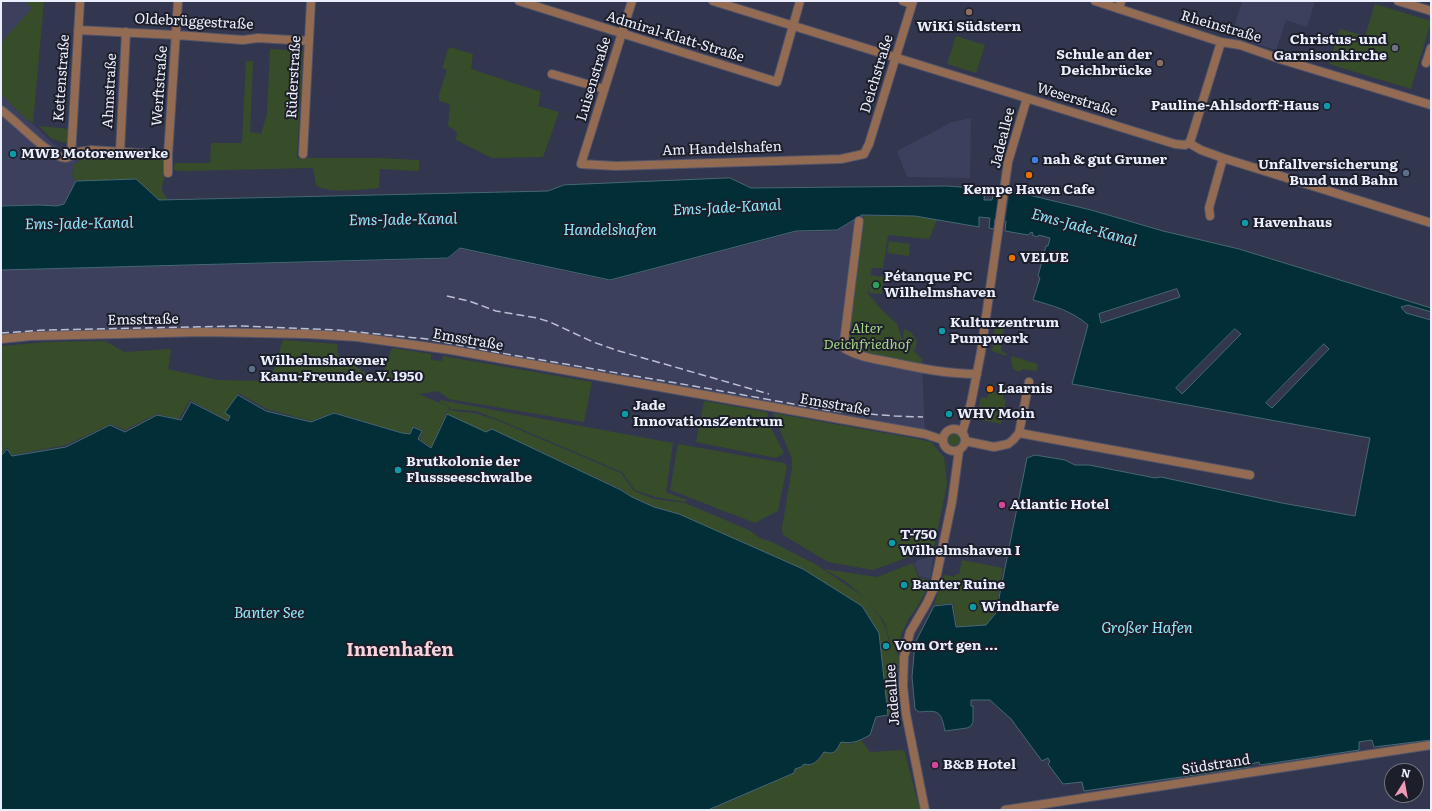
<!DOCTYPE html>
<meta charset="utf-8">
<style>
body{margin:0}
#map{position:relative;width:1432px;height:811px;overflow:hidden;background:#32364e;font-family:Literata,serif}
canvas{display:block}
.frame{position:absolute;inset:0;border:2px solid #ebeefe;pointer-events:none}
.north{position:absolute;left:1384px;top:763px;width:40px;height:40px;box-sizing:border-box;background:#1c1e29;border:1px solid #6f717e;border-radius:50%;rotate:11deg;font-size:11px;font-weight:700;line-height:16px;text-align:center;color:#ebeefe}
.north::after{content:'';display:block;margin:auto;width:14px;height:18px;background:#f09ab7;clip-path:polygon(50% 0,100% 100%,50% 72%,0 100%)}
</style>
<div id="map">
<canvas width="1432" height="811"></canvas>
<div class="frame"></div>
<div class="north">N</div>
</div>
<script>
const ctx = document.querySelector('canvas').getContext('2d');
ctx.lineJoin = 'round';
function fillPath(path, color) { ctx.fillStyle = color; ctx.fill(path, 'evenodd'); }
function trace(path, color, width, dash) { ctx.strokeStyle = color; ctx.lineWidth = width; ctx.lineCap = dash ? 'butt' : 'round'; ctx.setLineDash(dash || []); ctx.stroke(path); }
function label(font, color, halo, rows, align = 'center') {
  ctx.font = font + ' Literata,serif'; ctx.lineWidth = 4; ctx.setLineDash([]); ctx.textBaseline = 'middle'; ctx.strokeStyle = halo; ctx.fillStyle = color; for (const [text, x, y, turn = 0] of rows) {
    ctx.save(); ctx.translate(x, y); ctx.rotate((+turn || 0) * Math.PI / 180); ctx.textAlign = isNaN(turn) ? turn : align; if (halo) ctx.strokeText(text, 0, 0); ctx.fillText(text, 0, 0); ctx.restore();
  }
}
const built = new Path2D(`
 M1 1H24L32 8 1 43Z
 M1242 1H1315L1307 27 1286 20 1276 50 1233 37 1232 35Z
 M1 94 27 120 33 124 52 143 80 160 74 165 72 176 76 181 63 204 57 206 40 205H1Z
 M971 118 970 178 907 177 897 151 952 122Z
 M862 215 864 216 846 341 922 365 925 431 423 340 341 332 243 328 1 335V270L448 259 460 249 610 281 796 232 837 231Z
 M932 557 933 559 930 579 919 576 914 563 918 560Z`);
const green = new Path2D(`
 M24 1H44L33 123 27 120 1 94V43L32 8Z
 M1375 4 1431 21 1411 89 1329 64 1340 29 1365 36Z
 M956 36 985 45 976 73 947 64Z
 M449 47 473 54 471 69 541 92 538 106 559 112 543 157 492 158 456 140 457 132 448 126 450 104 439 101V94L447 70 442 68Z
 M270 49 303 51 297 158H380L419 160V171L380 169 379 188C363 189 329 195 316 185L313 168 184 171 173 170 175 163H210L211 143H242L246 61H253L250 132 261 134 267 114Z
 M39 126 70 129V144L52 139Z
 M92 153 166 157C165 163 166 170 165 176 161 189 160 188 168 200H159L136 179 76 181 72 176 74 165 86 155Z
 M864 216H915L937 220 929 239 888 235 883 268H872L870 275 884 277 882 294 869 293V284L868 293 879 307 897 324 902 339 922 359V365L856 353 847 348 846 341Z
 M889 241 910 244 909 256 887 253Z
 M996 318 1005 320 1001 351 1007 354 1006 356 992 351Z
 M904 329 911 332 917 341 915 351 903 338Z
 M283 340 337 344 338 355 369 375 393 383 381 378 392 348 431 354V360L442 361 443 356 592 382 584 422 449 399 438 391 420 394 414 392 449 407 431 447 420 439 423 431 414 426 409 433H403L334 412 311 421 267 409 238 393 224 413 230 416 227 420 190 400 179 419 157 414 125 430 110 424 66 445 12 455 7 447 1 454V346L46 342 105 341 124 352 171 349 168 369 217 380 270 381Z
 M1012 356 1037 364V371L1021 369H1022L1020 372 1013 369 1011 358Z
 M989 392 1004 393 1003 399 1006 400 1001 424 976 419 981 397 987 398Z
 M440 400 673 443 666 492 687 500 686 502 655 497 635 490 622 472 502 421 476 411 450 409V407L439 402Z
 M704 401 767 412 771 428 784 453 781 455 776 458 696 442Z
 M448 409 454 411 474 413 494 419 621 473 634 491 654 499 685 503 749 530 760 538 772 542 817 565 864 597 845 581 824 569 877 577 913 563 918 577 929 580 925 593 917 607 908 620 901 635 897 653 890 642 886 626 883 620 865 597 881 619 886 629 889 641 899 656 898 673 900 710 888 715 879 633 862 606 803 569 679 514 654 507 632 497 621 489 492 429 486 432 447 414Z
 M773 413 918 439 931 442 944 457 947 484 934 548 873 570 828 562 783 535 782 528 792 468V459Z
 M948 440a6 6 0 1 1 12 0a6 6 0 1 1-12 0Z
 M678 444 784 463 787 466 778 511 755 523 670 490Z
 M962 560 1003 568 995 613 986 625 957 627 953 603 934 605 943 576 946 575 955 577 956 574H959Z
 M861 740 870 752 904 750 920 810H710L794 773 795 770 801 767 804 764C814 767 819 760 824 752 835 755 836 751 841 742L851 744Z`);
const water = new Path2D(`
 M730 178 751 188 947 186 985 189 984 200H992L994 192 998 191 1029 195 1091 210 1163 231 1239 249 1431 308V312L1408 305 1401 307 1406 313 1431 320V740L1374 747 1372 740 1359 742V750L1260 765 1259 762 1251 764 1250 767 1084 791 1082 782 1063 784 1048 764 1050 762 1048 758 1042 761 1011 719 990 700H971V706H973V722L971 726 967 728 945 731C941 711 939 710 919 712L915 709 912 677 915 643 934 606 952 604 956 627 986 625 996 613 1027 458 1035 455 1065 460 1075 465H1089L1155 478 1161 477 1282 503 1355 516 1370 438 1072 384 1088 325C1072 311 1054 306 1033 300L1040 278 1038 276 1046 246H1048L1050 238 1039 235 1037 237 1032 235 1033 233 1031 232 1028 235 1005 231 1006 221 995 219 994 229 989 228 990 218 979 217V227L915 216 862 215 837 230 796 231 610 280 460 248 448 258 1 270V206L40 205 57 206 64 204 76 181 136 179 159 200 548 191 564 185ZM1177 289 1180 297 1101 323 1099 314ZM1235 329 1241 334 1182 394 1176 388ZM1324 344 1329 349 1272 408 1266 403Z
 M238 395 266 411 311 422 334 413 402 433 410 434 413 427 422 431 418 439 431 448 447 414 486 432 492 429 621 490 632 497 654 507 679 514 803 569 862 606 879 633 888 715 876 717 870 735C859 741 853 744 841 742 836 751 835 755 824 752 819 759 814 767 804 764L801 767 795 769 794 773 708 810H1V456L7 449 12 456 66 447 110 425 125 432 157 415 181 420 191 402 228 421 230 416 225 413Z`);
const pier = new Path2D(`
 M1000 189 1010 190 1004 231H1003L1004 223 997 221 996 230H994Z`);
const minor = new Path2D(`
 M519 1 777 82 800 1
 M632 1 581 164 616 166 841 159 864 154 869 144 913 1
 M713 1 1175 144 1185 145 1189 143
 M903 1 912 4
 M1095 1 1221 42 1240 45 1283 60 1431 105
 M1398 1 1431 11
 M1119 9 1121 1
 M78 30 176 35 243 40 258 38 309 41
 M1426 63 1431 48
 M552 74 604 89
 M1 110C16 120 49 157 65 158 70 158 74 153 79 152 82 151 87 151 91 150L168 155
 M1189 143 1201 150 1223 158 1431 223
 M1189 143 1191 139 1221 42
 M120 152 126 32
 M303 154 311 1
 M71 156 80 1
 M168 173V155L178 1
 M1210 216 1209 208 1223 158
 M859 221 844 342 845 349C859 357 874 359 890 362 918 368 947 374 977 374
 M1 339 31 336 204 332 308 334 357 337 451 350 925 434 943 440
 M943 440a11 11 0 1 1 22 0a11 11 0 1 1-22 0Z
 M962 433 971 403 981 352 1008 162 1027 98
 M1019 433 1250 475
 M965 441 994 447 1008 444 1013 440 1019 433 1029 382
 M925 810 906 714 903 686 904 657 910 632 927 603 934 588 952 502 959 450
 M1005 810 1431 745`);
const rail = new Path2D(`
 M447 296 469 301 496 311 537 318 550 322 593 342 619 351 769 394
 M1 333 46 330 242 326 337 330 427 339 495 352 705 388 832 411 895 416 923 417`);
const markers = [
 [969,12,4,"#8d6e63"],
 [1395,48,4,"#6b7280"],
 [1160,63,4,"#8d6e63"],
 [1327,106,4,"#0f9aa8"],
 [13,154,4,"#0f9aa8"],
 [1035,160,4,"#3f7fe0"],
 [1406,173,4,"#5c6f8a"],
 [1029,175,4,"#e8710a"],
 [1245,223,4,"#0f9aa8"],
 [1012,258,4,"#e8710a"],
 [876,285,4,"#2e9e5b"],
 [942,331,4,"#0f9aa8"],
 [252,369,4,"#5c6f8a"],
 [990,389,4,"#e8710a"],
 [625,414,4,"#0f9aa8"],
 [949,414,4,"#0f9aa8"],
 [398,470,4,"#0f9aa8"],
 [1002,505,4,"#d1479c"],
 [892,543,4,"#0f9aa8"],
 [904,585,4,"#0f9aa8"],
 [973,607,4,"#0f9aa8"],
 [886,646,4,"#0f9aa8"],
 [935,765,4,"#d1479c"]
];
const streetNames = [
 ["Oldebrüggestraße",194,22,3],
 ["Rheinstraße",1221,27,16],
 ["Admiral-Klatt-Straße",675,37,17],
 ["Deichstraße",877,74,-73],
 ["Rüderstraße",294,77,-87],
 ["Kettenstraße",62,78,-86],
 ["Luisenstraße",594,79,-73],
 ["Werftstraße",160,86,-86],
 ["Ahmstraße",110,91,-87],
 ["Weserstraße",1077,100,17],
 ["Jadeallee",1003,138,-76],
 ["Am Handelshafen",722,149,-2],
 ["Emsstraße",143,320,-1],
 ["Emsstraße",468,340,10],
 ["Emsstraße",835,405,10],
 ["Jadeallee",893,695,-94],
 ["Südstrand",1216,765,-9]
];
const poiNames = [
 ["WiKi Südstern",969,27,"center"],
 ["Christus- und",1387,40,"right"],
 ["Garnisonkirche",1387,56,"right"],
 ["Schule an der",1152,55,"right"],
 ["Deichbrücke",1152,71,"right"],
 ["Pauline-Ahlsdorff-Haus",1319,106,"right"],
 ["MWB Motorenwerke",21,154],
 ["nah & gut Gruner",1043,160],
 ["Unfallversicherung",1398,165,"right"],
 ["Bund und Bahn",1398,181,"right"],
 ["Kempe Haven Cafe",1029,190,"center"],
 ["Havenhaus",1253,223],
 ["VELUE",1020,258],
 ["Pétanque PC",884,277],
 ["Wilhelmshaven",884,293],
 ["Kulturzentrum",950,323],
 ["Pumpwerk",950,339],
 ["Wilhelmshavener",260,361],
 ["Kanu-Freunde e.V. 1950",260,377],
 ["Laarnis",998,389],
 ["Jade",633,406],
 ["InnovationsZentrum",633,422],
 ["WHV Moin",957,414],
 ["Brutkolonie der",406,462],
 ["Flussseeschwalbe",406,478],
 ["Atlantic Hotel",1010,505],
 ["T-750",900,535],
 ["Wilhelmshaven I",900,551],
 ["Banter Ruine",912,585],
 ["Windharfe",981,607],
 ["Vom Ort gen ...",894,646],
 ["B&B Hotel",943,765]
];
const parkNames = [
 ["Alter",867,329],
 ["Deichfriedhof",867,345]
];
const waterNames = [
 ["Ems-Jade-Kanal",727,208,-3],
 ["Ems-Jade-Kanal",403,220,-1],
 ["Ems-Jade-Kanal",79,224,-1],
 ["Ems-Jade-Kanal",1084,228,15],
 ["Handelshafen",610,231],
 ["Banter See",269,614],
 ["Großer Hafen",1147,629]
];
const districtNames = [
 ["Innenhafen",400,651]
];
fillPath(built, '#3c405d');
fillPath(green, '#374d29');
fillPath(water, '#012e37');
trace(water, '#476873', 1);
fillPath(pier, '#32364e');
trace(minor, '#50536a', 10);
trace(minor, '#936b52', 8);
trace(rail, '#bcbfd1', 1.5, [8, 4]);
for (const [x, y, r, color] of markers) { const dot = new Path2D(); dot.arc(x, y, r, 0, 2 * Math.PI); ctx.fillStyle = color; ctx.fill(dot); trace(dot, '#1c1e29', 1.5); }
label('14px', '#ebeefe', '#1c1e29', streetNames);
label('bold 14px', '#ebeefe', '#1c1e29', poiNames, 'left');
label('italic 14px', '#a7d48a', '#1c1e29', parkNames);
label('italic 15px', '#90e6fa', '#1c1e29', waterNames);
label('bold 18px', '#f6d4de', '#1c1e29', districtNames);
</script>
